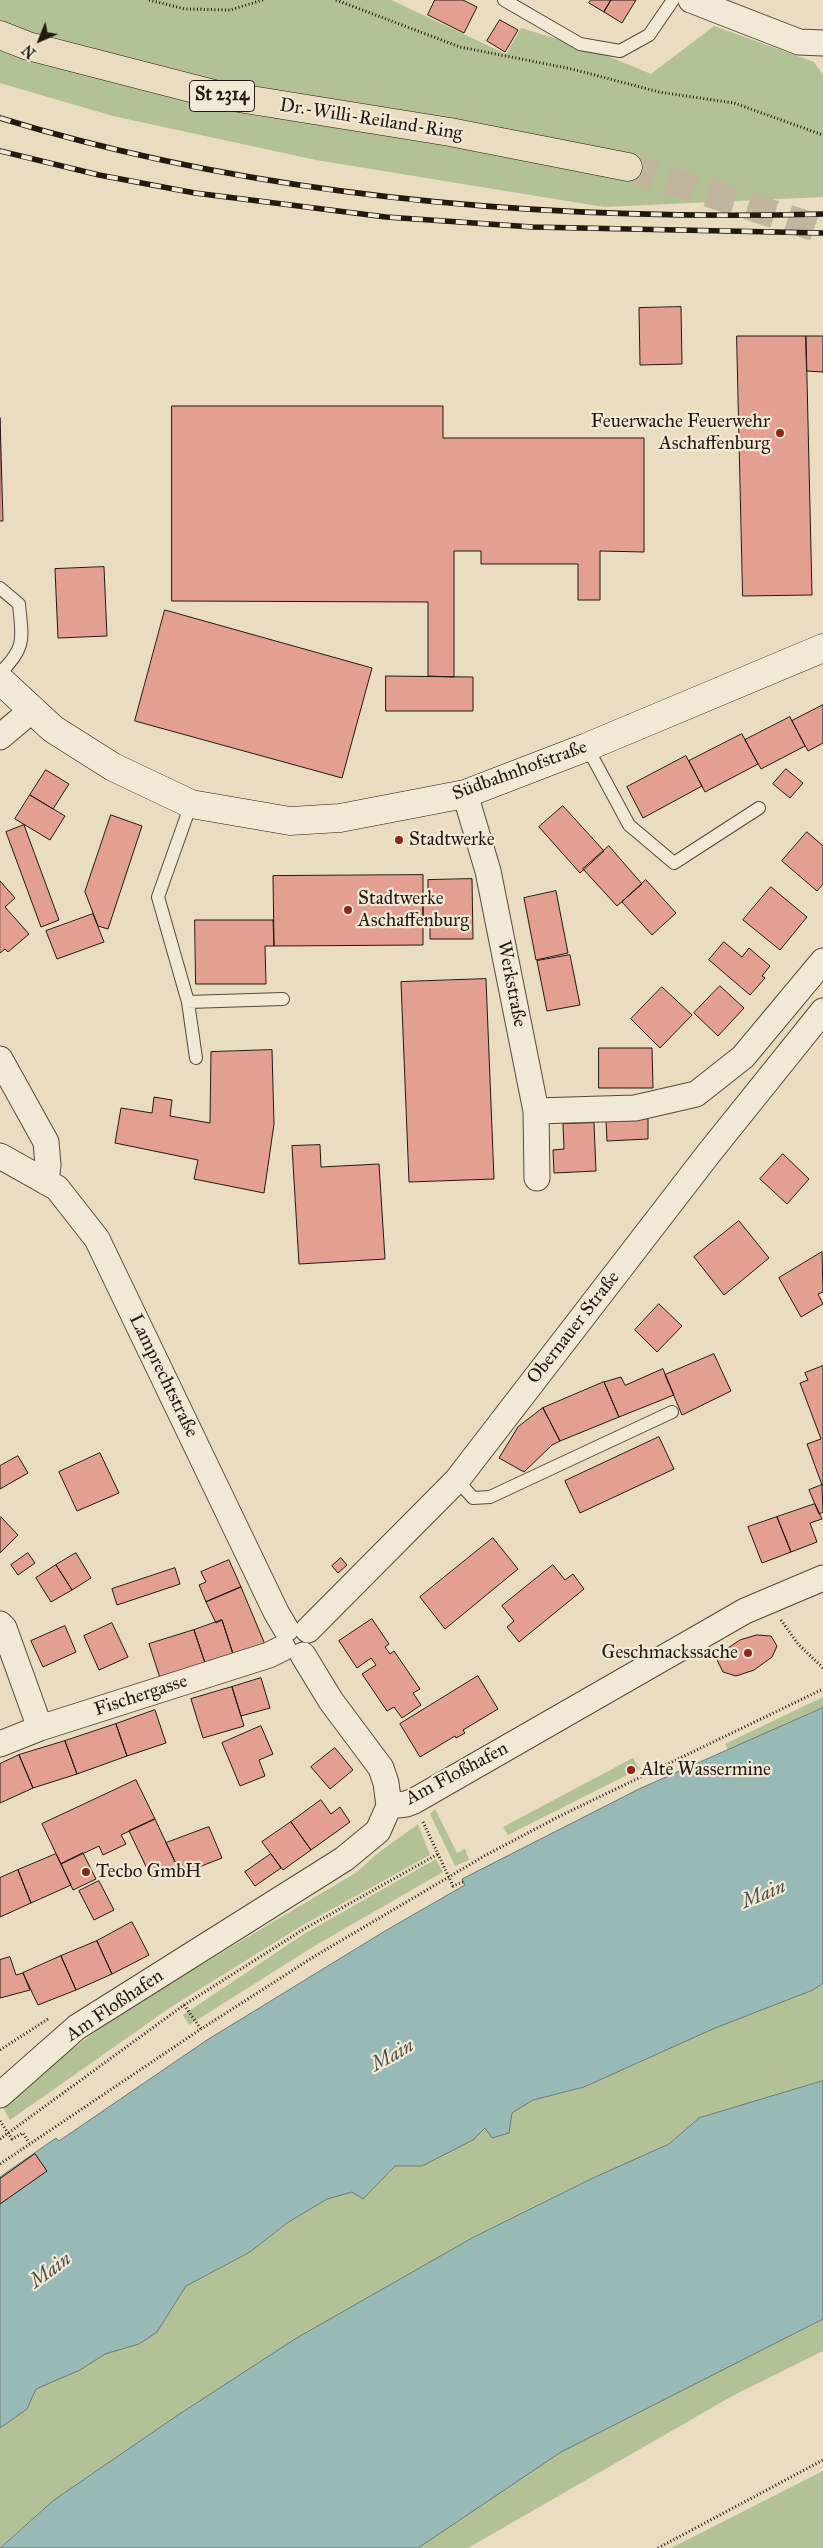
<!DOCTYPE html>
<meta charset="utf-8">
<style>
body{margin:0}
#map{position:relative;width:823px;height:2548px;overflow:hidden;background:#e9dcc0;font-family:"IM FELL Great Primer",serif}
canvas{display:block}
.north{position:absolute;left:15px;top:15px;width:50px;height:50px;-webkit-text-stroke:4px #f1e8d6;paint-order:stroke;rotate:224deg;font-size:14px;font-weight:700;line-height:20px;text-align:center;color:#241910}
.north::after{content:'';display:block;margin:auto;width:18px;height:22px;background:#241910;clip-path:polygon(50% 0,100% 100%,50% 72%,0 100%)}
</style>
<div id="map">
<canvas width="823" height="2548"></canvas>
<div class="north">N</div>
</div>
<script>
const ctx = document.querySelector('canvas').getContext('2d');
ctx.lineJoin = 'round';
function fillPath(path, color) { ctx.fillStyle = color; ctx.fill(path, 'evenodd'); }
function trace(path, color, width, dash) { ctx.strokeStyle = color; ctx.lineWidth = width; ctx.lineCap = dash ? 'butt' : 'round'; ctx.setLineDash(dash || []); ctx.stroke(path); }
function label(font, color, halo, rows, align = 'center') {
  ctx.font = font + ' "IM FELL Great Primer",serif'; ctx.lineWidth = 4.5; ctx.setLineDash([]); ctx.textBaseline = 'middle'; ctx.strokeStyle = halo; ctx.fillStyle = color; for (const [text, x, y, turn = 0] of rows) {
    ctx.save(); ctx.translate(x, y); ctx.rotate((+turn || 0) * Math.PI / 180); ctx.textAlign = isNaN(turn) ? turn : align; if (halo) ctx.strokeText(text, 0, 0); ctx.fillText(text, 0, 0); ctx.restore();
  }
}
const green = new Path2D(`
 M0 0H391L506 54 521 28 593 50 651 74 714 26 814 62 823 75V197L604 207 316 160 113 116 0 83Z
 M823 1697V1708L728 1750 725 1744Z
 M633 1758 639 1769 508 1835 503 1827Z
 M435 1809 457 1853 465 1849 469 1860 455 1866 430 1814Z
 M418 1824 430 1855 303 1925 171 2007 10 2120 3 2108 67 2053 122 2012 357 1872 378 1853Z
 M436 1859 443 1872 316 1945 189 2025 183 2015 304 1934Z
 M823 1983V2081L699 2118 669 2144 593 2178 472 2238 295 2339 178 2415 54 2500 0 2547V2428L27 2409 36 2389 80 2370 105 2354 138 2344 157 2332 186 2286 250 2252 287 2223 327 2199 352 2192 363 2198 395 2166H422L473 2140 485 2128 533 2100 584 2087 715 2028 813 1990Z
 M823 2319V2351L734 2395 468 2548H418L561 2452Z
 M823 2471V2548H671Z`);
const water = new Path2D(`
 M823 1708V1983L813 1990 715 2028 584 2087 533 2100 512 2113 509 2133 492 2138 485 2128 473 2140 422 2166H395L363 2199 352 2192 327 2199 287 2223 250 2252 186 2286 157 2332 139 2344 105 2354 80 2370 36 2389 27 2409 0 2428V2177L56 2138 59 2141 207 2040 385 1931 465 1885 462 1879 639 1789Z
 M823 2081V2319L561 2452 418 2548H0L54 2500 178 2415 295 2339 472 2238 593 2178 669 2144 699 2118Z`);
const building = new Path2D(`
 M435 0H463L477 7 464 33 428 15Z
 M591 0H611L604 12 589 3Z
 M611 0H636L622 23 604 12Z
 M500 20 518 30 505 52 487 41Z
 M681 307 682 364 640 365 639 308Z
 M737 336H806L812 595 743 596Z
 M806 336H823V372L807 371Z
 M172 406H443V438H644V552L600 551V600H578V564H481V551H454V677L428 676V602L172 601Z
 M0 418 3 521H0Z
 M104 567 107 636 58 638 55 569Z
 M165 610 372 668 342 778 135 721Z
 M386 676 473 677V711H386Z
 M823 705V743L808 751 792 721Z
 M790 717 805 746 761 769 745 740Z
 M742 734 758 764 705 792 689 761Z
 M686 756 702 786 643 818 627 787Z
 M786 769 803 783 790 798 773 784Z
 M46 770 69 784 53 809 30 795Z
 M30 795 65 816 50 840 15 819Z
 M563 806 604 851 580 873 539 827Z
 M111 815 142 826 108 929 98 926 85 892Z
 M24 825 59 920 41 927 6 832Z
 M807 832 823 846V884L817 891 782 861Z
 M609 846 642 884 617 906 583 869Z
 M423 875V945L274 946 273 876Z
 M472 879 473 939H430V919H423V902H428V880Z
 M646 880 676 913 652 935 622 902Z
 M0 881 15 898 5 907 29 934 8 952 5 949 0 953Z
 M771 887 807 917 780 950 743 920Z
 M556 891 568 953 536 960 524 898Z
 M93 914 104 942 57 959 46 931Z
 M195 920H273L274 946H265L266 984H196Z
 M724 942 742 957 749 948 770 966 762 976 765 978 750 995 709 960Z
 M570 955 580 1005 547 1011 537 961Z
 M486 979 494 1179 409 1182 401 982Z
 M720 986 744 1008 718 1036 694 1013Z
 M662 987 692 1015 660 1048 631 1019Z
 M599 1048H652L653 1088H599Z
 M272 1050 274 1124 264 1193 194 1179 198 1160 115 1143 121 1108 152 1113 154 1097 172 1100 170 1116 210 1123 211 1052Z
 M648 1119V1139L607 1141 606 1121Z
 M594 1123 596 1171 554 1173 553 1150 564 1149 563 1124Z
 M320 1145 321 1167 379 1164 385 1259 299 1264 292 1146Z
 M783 1154 809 1179 787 1204 760 1179Z
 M739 1221 769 1258 724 1295 694 1257Z
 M822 1252 823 1292 818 1294 823 1304 801 1317 779 1278Z
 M659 1304 682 1326 657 1352 635 1330Z
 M714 1354 731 1391 682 1415 665 1375Z
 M823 1366V1485H822L807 1444 821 1439 800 1383 808 1380 805 1373Z
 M663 1369 674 1395 619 1417 604 1382 621 1377 625 1385Z
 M604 1382 619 1417 560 1441 543 1408Z
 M543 1408 560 1441 552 1445 524 1472 499 1458 518 1427Z
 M659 1437 674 1469 580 1513 565 1481Z
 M100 1453 119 1493 77 1511 59 1472Z
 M18 1456 28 1473 0 1489V1466Z
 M822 1485 823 1512 819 1514 809 1490Z
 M815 1504 822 1519 810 1523 817 1542 791 1552 777 1517Z
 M1 1517 18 1535 0 1553V1518Z
 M777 1517 791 1552 762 1563 748 1527Z
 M493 1538 518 1569 445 1629 420 1597Z
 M28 1553 35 1563 18 1575 11 1565Z
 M76 1553 91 1578 72 1590 56 1565Z
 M341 1558 347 1565 338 1573 332 1566Z
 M229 1560 241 1587 206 1602 199 1585 206 1582 201 1572Z
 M56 1565 72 1590 51 1602 36 1578Z
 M553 1565 565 1580 573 1574 584 1589 519 1642 507 1627 514 1621 502 1606Z
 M175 1568 180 1584 117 1605 112 1589Z
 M241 1587 264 1642 262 1648 234 1657 222 1620 216 1623 206 1602Z
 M372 1619 389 1644 385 1647 390 1654 394 1651 420 1689 413 1693 421 1705 402 1718 394 1707 387 1711 362 1674 376 1665 371 1658 357 1668 339 1641Z
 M222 1620 234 1657 206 1666 194 1630Z
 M112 1623 128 1657 99 1670 84 1636Z
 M65 1626 76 1652 43 1667 31 1641Z
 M194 1630 206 1666 161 1681 149 1644Z
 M757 1635 771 1636 777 1646 772 1657 754 1670 736 1676 723 1672 717 1660 725 1650 740 1640Z
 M478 1676 498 1709 463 1730 465 1733 456 1738 455 1736 420 1757 400 1724Z
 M261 1678 270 1708 241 1716 232 1687Z
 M232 1687 244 1726 203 1738 191 1699Z
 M155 1710 166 1743 127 1756 116 1724Z
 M116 1724 127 1756 77 1774 65 1741Z
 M261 1726 273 1754 259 1760 265 1776 240 1786 222 1743Z
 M65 1741 77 1774 33 1788 19 1755Z
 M335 1748 353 1770 330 1789 311 1767Z
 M19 1755 33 1788 0 1803V1764Z
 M136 1780 155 1819 121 1835 126 1844 103 1855 99 1846 61 1864 42 1824Z
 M321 1800 331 1814 340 1807 350 1822 311 1850 291 1822Z
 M155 1819 177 1866 152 1879 129 1831Z
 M291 1822 311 1850 283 1870 262 1842Z
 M209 1827 222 1858 181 1874 166 1843Z
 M83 1853 96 1879 73 1890 61 1864Z
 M56 1854 71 1885 31 1903 18 1870Z
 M271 1854 281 1868 255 1886 245 1872Z
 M18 1870 31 1903 0 1917V1878Z
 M99 1881 114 1910 94 1920 79 1891Z
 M132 1922 149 1955 112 1974 97 1941Z
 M97 1941 112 1974 76 1990 61 1956Z
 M61 1956 76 1990 38 2005 23 1973Z
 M10 1957 16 1975 23 1973 30 1990 0 1998V1960Z
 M35 2154 47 2171 0 2204V2179Z`);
const highwayTunnel = new Path2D(`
 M628 167 823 230`);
const path = new Path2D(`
 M149 0 185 9 230 10 263 0
 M336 0 460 47 572 69 659 92 734 103 823 135
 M781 1620 798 1644 823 1668
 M423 1822 453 1886 463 1882
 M184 2005 201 2029
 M0 2050 48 2019
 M0 2121 12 2139 23 2133 29 2143
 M0 2139 184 2005 304 1929 438 1854
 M0 2164 201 2029 315 1956 486 1855 562 1815 823 1689
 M658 2548 823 2460`);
const lane = new Path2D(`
 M504 0 580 44 620 51 649 35 673 0
 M0 588 19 604C22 638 27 647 0 673
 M587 747 629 825 674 863 759 808
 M191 804 158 897 188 1002 283 999
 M188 1002 196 1058
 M457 1480 473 1498 490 1497 672 1412`);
const street = new Path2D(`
 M691 0 799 42 823 43
 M0 737 32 710
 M465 794 488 871 536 1111 537 1178
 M0 1059 46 1142 48 1165 46 1182
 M536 1111 635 1108 696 1094 743 1057 823 961
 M0 1156 57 1188 97 1239 276 1612 286 1629
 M0 1624 4 1628 40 1728
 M308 1630 457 1480 709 1153 823 1011
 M0 1744 40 1728 269 1655 283 1648
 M389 1806 406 1804 414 1801 745 1611 823 1578
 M0 2095 77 2027 344 1859 378 1831 389 1806 386 1783 381 1768 331 1701 303 1655`);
const secondary = new Path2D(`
 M0 680 53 729 113 767 191 804 290 821 340 818 465 794 587 747 823 648`);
const highway = new Path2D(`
 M0 35 28 46 214 94 450 132 628 167`);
const rail = new Path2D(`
 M0 118C264 199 549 221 823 214
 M0 151 99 175 195 193 386 217 532 227 823 233`);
const markers = [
 [780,433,5,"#8f2418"],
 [399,840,5,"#8f2418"],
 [348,910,5,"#8f2418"],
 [748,1653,5,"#8f2418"],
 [631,1770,5,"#8f2418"],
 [86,1872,5,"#8f2418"]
];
const shields = [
 [222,96,65]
];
const shieldNames = [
 ["St 2314",222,96]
];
const streetNames = [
 ["Dr.-Willi-Reiland-Ring",371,120,9],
 ["Südbahnhofstraße",520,771,-20],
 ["Werkstraße",511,984,79],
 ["Obernauer Straße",574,1328,-52],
 ["Lamprechtstraße",163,1376,64],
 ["Fischergasse",141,1696,-18],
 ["Am Floßhafen",457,1774,-28],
 ["Am Floßhafen",115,2006,-34]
];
const poiNames = [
 ["Feuerwache Feuerwehr",770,422,"right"],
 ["Aschaffenburg",770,444,"right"],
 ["Stadtwerke",409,840],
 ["Stadtwerke",358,899],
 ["Aschaffenburg",358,921],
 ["Geschmackssache",738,1653,"right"],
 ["Alte Wassermine",641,1770],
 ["Tecbo GmbH",96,1872]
];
const waterNames = [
 ["Main",764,1895,-22],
 ["Main",393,2056,-29],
 ["Main",51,2271,-36]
];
fillPath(green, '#b2c196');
fillPath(water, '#98bab6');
trace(water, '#6a7a74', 1);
fillPath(building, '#e49f93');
trace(building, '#241910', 1);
trace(highwayTunnel, '#c2b59d', 28, [28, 14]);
trace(lane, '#554a3c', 14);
trace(street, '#554a3c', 27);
trace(secondary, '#241910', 29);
trace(highway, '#241910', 29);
trace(path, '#241910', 3, [1, 2.5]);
trace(lane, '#f1e8d6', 12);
trace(street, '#f1e8d6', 25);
trace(secondary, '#f1e8d6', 28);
trace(highway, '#e9dcc0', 28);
trace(rail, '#241910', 5.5);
trace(rail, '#f1e8d6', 4, [11]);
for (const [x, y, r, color] of markers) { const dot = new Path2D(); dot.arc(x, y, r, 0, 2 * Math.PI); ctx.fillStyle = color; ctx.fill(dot); trace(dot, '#f1e8d6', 2); }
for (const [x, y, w] of shields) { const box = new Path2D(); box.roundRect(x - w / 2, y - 15.5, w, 31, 4); ctx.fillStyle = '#f1e8d6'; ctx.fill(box); trace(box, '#241910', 1); }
label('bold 18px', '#241910', null, shieldNames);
label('19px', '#241910', '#f1e8d6', streetNames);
label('19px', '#241910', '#f1e8d6', poiNames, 'left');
label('italic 20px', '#4d514a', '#f1e8d6', waterNames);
</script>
